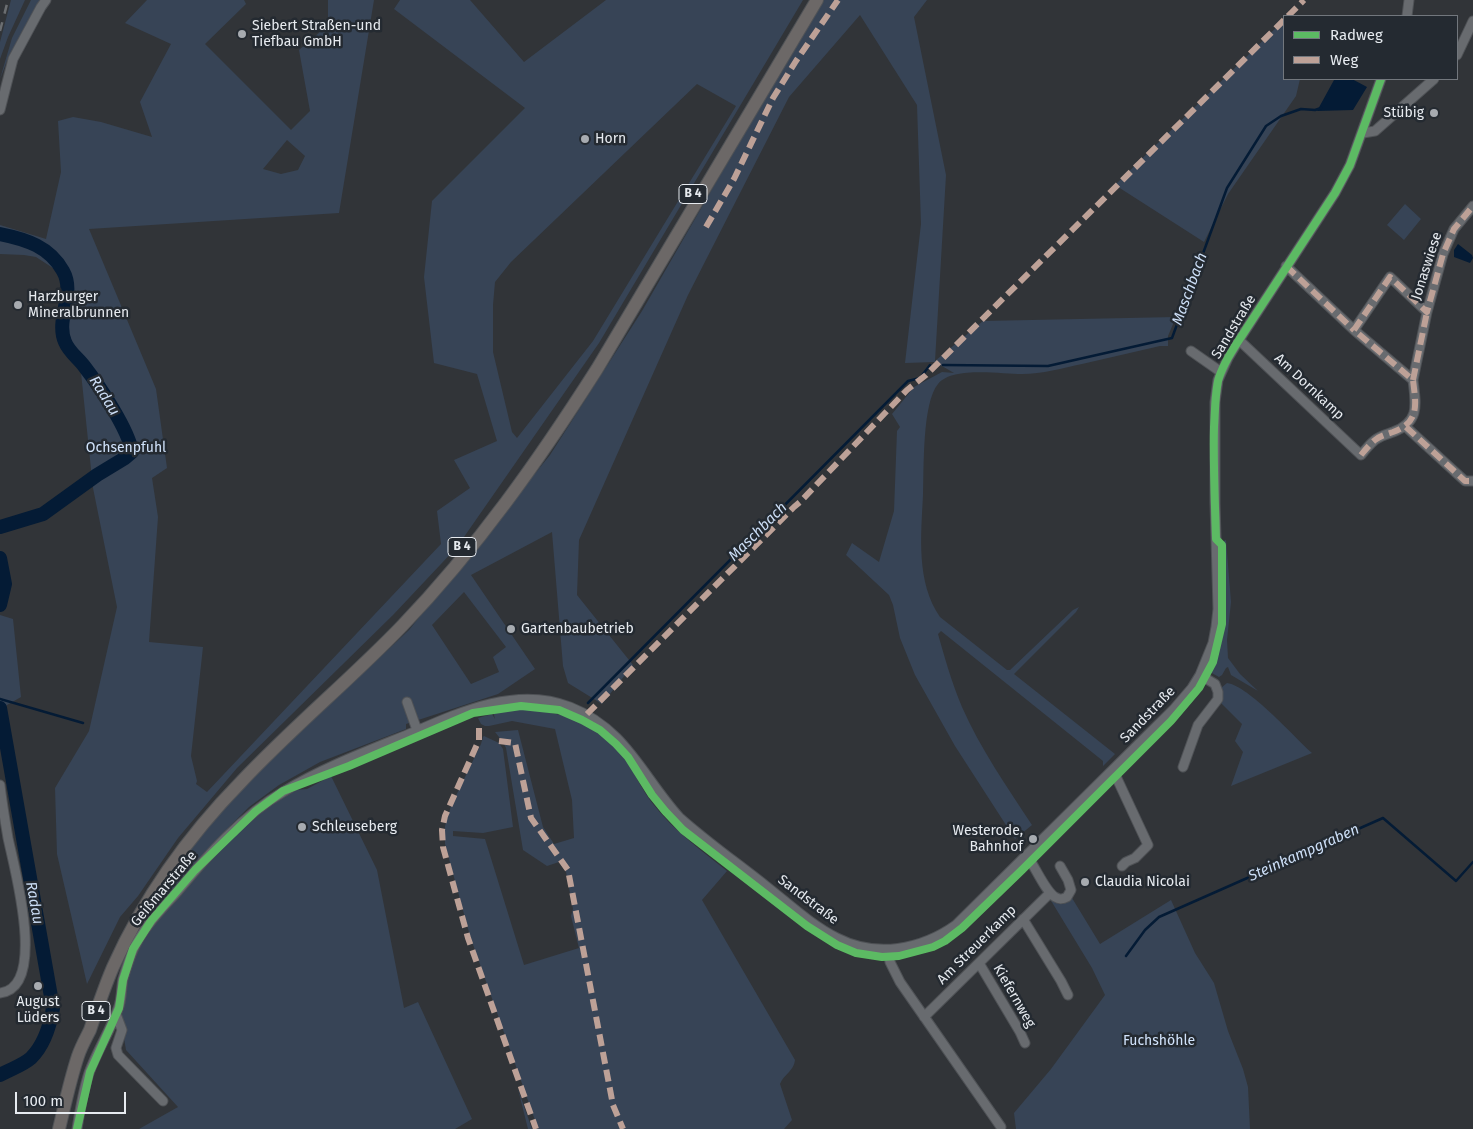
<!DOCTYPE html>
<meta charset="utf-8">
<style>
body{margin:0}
#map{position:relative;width:1473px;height:1129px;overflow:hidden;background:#313438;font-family:"Fira Sans",sans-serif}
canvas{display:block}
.legend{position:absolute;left:1283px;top:15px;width:175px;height:65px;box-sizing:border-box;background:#242a31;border:1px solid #72777d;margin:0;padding:6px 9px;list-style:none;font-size:15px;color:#e7ebf0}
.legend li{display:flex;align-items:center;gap:10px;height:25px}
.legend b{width:25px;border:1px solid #72777d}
.scale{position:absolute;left:15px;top:1092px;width:111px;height:22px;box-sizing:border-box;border:2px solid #e7ebf0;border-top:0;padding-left:6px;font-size:15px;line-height:18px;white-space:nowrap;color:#e7ebf0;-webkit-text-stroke:4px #242a31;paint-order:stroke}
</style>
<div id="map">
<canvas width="1473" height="1129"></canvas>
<ul class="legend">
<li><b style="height:6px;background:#5cba63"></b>Radweg</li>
<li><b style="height:6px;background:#bda197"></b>Weg</li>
</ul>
<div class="scale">100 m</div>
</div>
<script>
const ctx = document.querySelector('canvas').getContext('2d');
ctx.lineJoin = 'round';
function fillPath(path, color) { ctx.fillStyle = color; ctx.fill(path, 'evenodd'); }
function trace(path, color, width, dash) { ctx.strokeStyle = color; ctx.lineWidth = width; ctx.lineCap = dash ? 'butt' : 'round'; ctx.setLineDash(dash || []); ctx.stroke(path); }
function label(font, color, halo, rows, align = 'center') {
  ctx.font = font + ' "Fira Sans",sans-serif'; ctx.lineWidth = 5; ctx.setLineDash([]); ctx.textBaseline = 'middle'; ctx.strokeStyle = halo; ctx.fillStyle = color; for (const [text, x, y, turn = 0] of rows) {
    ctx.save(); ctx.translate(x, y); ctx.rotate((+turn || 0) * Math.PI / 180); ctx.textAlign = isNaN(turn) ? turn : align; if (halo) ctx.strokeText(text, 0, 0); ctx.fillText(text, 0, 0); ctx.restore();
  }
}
const green = new Path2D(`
 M11 0H25L8 37 0 59V42Z
 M31 0H40L7 61 0 79 12 38Z
 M147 0H244L246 4 205 44 291 130 310 111 299 50 328 25V0H374L339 213 89 229 156 389 167 468 152 478 158 517 149 642 203 647 191 756 197 781 196 784 207 792 441 544 437 511 470 488 454 460 497 441 477 374 434 363 424 277 432 201 525 108 394 9 400 0H470L524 62 606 0H803L599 343 457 547 393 615 237 768 178 838 138 896 120 917 87 984 57 854 55 788 89 731 117 607 93 488 80 363 61 312V278L56 270 36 257 24 255 0 254V225L46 239 61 172 58 121 73 117 101 122 152 137 140 102 171 44 125 23ZM697 84 736 106 593 341 517 438 512 432 493 352V305L495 282 511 262ZM287 140 305 156 298 170 281 174 263 169Z
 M824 0H927L914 17 946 175 935 361 983 321 1176 317 1168 336V346H1160C1134 352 1108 358 1082 364 1063 368 1042 374 1022 374 1001 374 952 366 938 384 922 403 924 469 923 495 921 536 916 582 940 617L1007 670H1010L1073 610 1079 607 1076 612 1014 674 1115 754 1103 766V761L941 631 938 634C945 659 952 683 962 707 980 748 1007 787 1032 825L1015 839 955 746 915 675 900 638 893 605 889 595 846 555 852 543 879 562 894 511 897 431 900 427 892 414 914 387 942 372 954 373 935 362 905 363 921 224 917 105 860 15 789 97 688 295 579 540 577 595 633 665 602 704 568 683 563 666 552 532 471 575 535 669 498 694 406 724V729L320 762 279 785 249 807 231 825 145 920 170 877 210 824 258 772 409 630 550 455 642 311 772 85ZM464 592 506 647 493 657 499 672 471 684 432 625Z
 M1284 20V79H1300L1296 96 1228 194 1204 242 1115 185Z
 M1405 204 1421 219 1404 240 1387 225Z
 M1226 540 1231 602 1227 640 1228 658 1240 674 1258 691 1231 675 1228 667 1226 668 1222 675 1219 677 1210 672 1222 640 1225 622 1224 541Z
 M0 615 13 619 21 697 0 709Z
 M1227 683C1249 686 1293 736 1312 753L1231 786 1243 752 1235 741 1242 724 1221 703V688Z
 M492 706C530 710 566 710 599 731 625 747 635 781 653 804 674 831 701 850 727 871L702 900 795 1060C794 1071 784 1074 780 1084L792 1120 784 1129H538L470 936 445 844V826L451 806 481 744 483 737 484 736 499 743 503 749 513 827 483 833 453 831V836L485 839 524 965 579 948 571 916 573 909 566 872 559 862 547 866 523 850 506 748 503 742 495 732 518 730 543 827 554 844 574 838 572 800 555 729 512 721 489 726H485L481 724 478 718 492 714 495 719Z
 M331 776 377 870 404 1008 418 1002 472 1119 455 1129H139L178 1107 126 1050 119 1008 133 949 195 870 283 791 307 789Z
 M1052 898 1063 903 1072 898 1100 944 1171 900 1195 953 1214 983 1228 1031 1243 1069 1248 1087 1250 1129H1016L1014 1113 1051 1069 1105 995 1092 968 1050 899Z
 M518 1089 532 1129H528Z`);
const water = new Path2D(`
 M1337 79H1352L1367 87 1353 110 1317 111 1334 80Z
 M1458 244 1472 255 1473 258 1470 263 1454 257V250Z`);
const stream = new Path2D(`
 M943 365 1048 366 1172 338 1227 188 1266 126 1281 116 1301 109 1315 110 1321 108
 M0 699 83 723
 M588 703 908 381 920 378 930 365
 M1126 956 1145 930 1159 917 1383 818 1456 881 1473 862`);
const river = new Path2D(`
 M0 234C26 239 50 247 63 271 76 294 55 319 65 342 69 352 78 358 84 366 98 384 129 430 132 452L125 458 97 475 43 514 0 527
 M0 558 5 584 0 605
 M0 708 53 1008C50 1026 44 1045 31 1058 22 1066 10 1069 0 1075`);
const minor = new Path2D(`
 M1407 16 1409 0
 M1457 55 1473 21
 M0 110 13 59 41 7 46 0
 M1363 133 1375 131 1434 79
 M1286 266 1354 330
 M1239 340 1361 455C1365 450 1370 444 1375 440 1380 436 1387 434 1393 432 1420 422 1416 405 1413 380L1354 330 1390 277 1427 312 1443 254 1454 229 1473 206
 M1191 351 1221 372
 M1413 380 1427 312
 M1406 427 1465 481H1473
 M407 702 417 730
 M1183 767 1198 725 1218 699V692L1215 684 1200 675
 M1113 770 1148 845 1135 858 1126 862 1122 866
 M0 785C2 803 5 820 8 838 14 867 48 988 0 993
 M1027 856C1035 866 1045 891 1055 897 1060 900 1063 899 1067 897L1071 890 1068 880 1060 866
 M1023 919 1061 981 1068 995
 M888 950 890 962 900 982 1001 1127
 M979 963 1020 1032 1025 1043
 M116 1014 122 1030 116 1048 118 1055 163 1101
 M924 1017 1050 893
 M77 1129C80 1110 83 1091 89 1073 97 1051 110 1031 118 1009 122 1000 121 989 123 979 126 969 129 959 133 950 143 927 162 909 178 891 207 856 243 815 283 792 324 767 370 750 414 732 462 711 518 686 570 707 626 729 642 776 679 817 707 842 737 863 766 886 789 904 811 925 837 938 876 958 921 950 956 925L1174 709 1192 688 1200 675 1213 643 1216 627 1218 609 1215 503V402L1218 380 1228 358 1239 340 1335 193 1350 165 1381 79`);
const highway = new Path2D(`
 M59 1129C65 1104 70 1080 78 1056 81 1047 86 1038 90 1030 97 1009 104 988 113 967 144 898 189 835 242 781 293 727 351 679 402 626 477 548 539 460 597 369L817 0`);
const rail = new Path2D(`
 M0 31 8 0`);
const quiet = new Path2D(`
 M1288 16 1304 0
 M706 227 734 179 773 98 796 61 838 0
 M1286 266 1354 330
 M1413 380 1427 312
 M1406 427 1465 481H1473
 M1361 455C1365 450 1370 444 1375 440 1380 436 1387 434 1393 432 1420 422 1416 405 1413 380L1354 330 1390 277 1427 312 1443 254 1454 229 1473 206
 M587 714 794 507 800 502 907 390 926 375 1284 20
 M479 728V740L445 816 442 830 443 847 468 938 536 1129
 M499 741 515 743 531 818 568 870 613 1105 623 1129`);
const cycleway = new Path2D(`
 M77 1129 90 1072 119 1008 123 980 133 949 151 921 195 870 256 811 283 791 349 766 473 713 521 706 559 710 582 720 600 730 616 744 628 757 652 795 665 811 683 830 807 926 837 945 856 953 882 957 899 956 933 947 945 941 962 928 1021 871 1171 721 1199 688 1213 662 1222 624V545L1216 539C1215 502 1213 464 1214 427 1215 412 1215 396 1218 381 1222 366 1231 352 1239 340L1335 193 1350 165 1381 79`);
const markers = [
 [242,34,5,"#a7abb0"],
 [1434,113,5,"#a7abb0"],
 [585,139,5,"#a7abb0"],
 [18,305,5,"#a7abb0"],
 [511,629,5,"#a7abb0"],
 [302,827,5,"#a7abb0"],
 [1033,839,5,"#a7abb0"],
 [1085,882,5,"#a7abb0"],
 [38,986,5,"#a7abb0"]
];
const shields = [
 [693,194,28],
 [462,547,28],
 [96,1011,28]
];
const shieldNames = [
 ["B 4",693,194],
 ["B 4",462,547],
 ["B 4",96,1011]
];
const poiNames = [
 ["Siebert Straßen-und",252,26],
 ["Tiefbau GmbH",252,42],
 ["Stübig",1424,113,"right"],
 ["Horn",595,139],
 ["Harzburger",28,297],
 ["Mineralbrunnen",28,313],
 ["Gartenbaubetrieb",521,629],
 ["Schleuseberg",312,827],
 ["Westerode,",1023,831,"right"],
 ["Bahnhof",1023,847,"right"],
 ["Claudia Nicolai",1095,882],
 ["August",38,1002,"center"],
 ["Lüders",38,1018,"center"]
];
const streetNames = [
 ["Jonaswiese",1427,266,-72],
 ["Sandstraße",1234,327,-59],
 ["Am Dornkamp",1309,387,43],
 ["Sandstraße",1148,715,-46],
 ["Geißmarstraße",164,889,-50],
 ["Sandstraße",808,900,37],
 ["Am Streuerkamp",977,945,-45],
 ["Kiefernweg",1014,996,60]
];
const parkNames = [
 ["Ochsenpfuhl",126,448],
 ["Fuchshöhle",1159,1041]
];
const waterNames = [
 ["Maschbach",1190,289,-70],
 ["Radau",104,396,58],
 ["Maschbach",758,532,-45],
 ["Steinkampgraben",1304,853,-24],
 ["Radau",34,903,80]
];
fillPath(green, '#374456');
fillPath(water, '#041b35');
trace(stream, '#041b35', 2.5);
trace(river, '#041b35', 14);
trace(minor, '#4f5256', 11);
trace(highway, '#4f5256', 14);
trace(minor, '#686b6f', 9);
trace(highway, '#6c6867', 12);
trace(rail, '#6b6e71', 2.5, [9, 9]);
trace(quiet, '#bda197', 6, [12, 6]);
trace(cycleway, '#5cba63', 8);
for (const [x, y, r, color] of markers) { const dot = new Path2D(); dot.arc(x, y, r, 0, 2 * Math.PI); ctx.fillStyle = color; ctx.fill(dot); trace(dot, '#242a31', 2); }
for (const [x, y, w] of shields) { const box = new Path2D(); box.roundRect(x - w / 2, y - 9.5, w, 19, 4); ctx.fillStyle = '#242a31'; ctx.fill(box); trace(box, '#e7ebf0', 1); }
label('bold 12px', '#e7ebf0', null, shieldNames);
label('14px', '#e7ebf0', '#242a31', poiNames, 'left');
label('14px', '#e7ebf0', '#242a31', streetNames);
label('14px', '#d1e3fb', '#242a31', parkNames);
label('italic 15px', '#ccdef6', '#242a31', waterNames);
</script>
